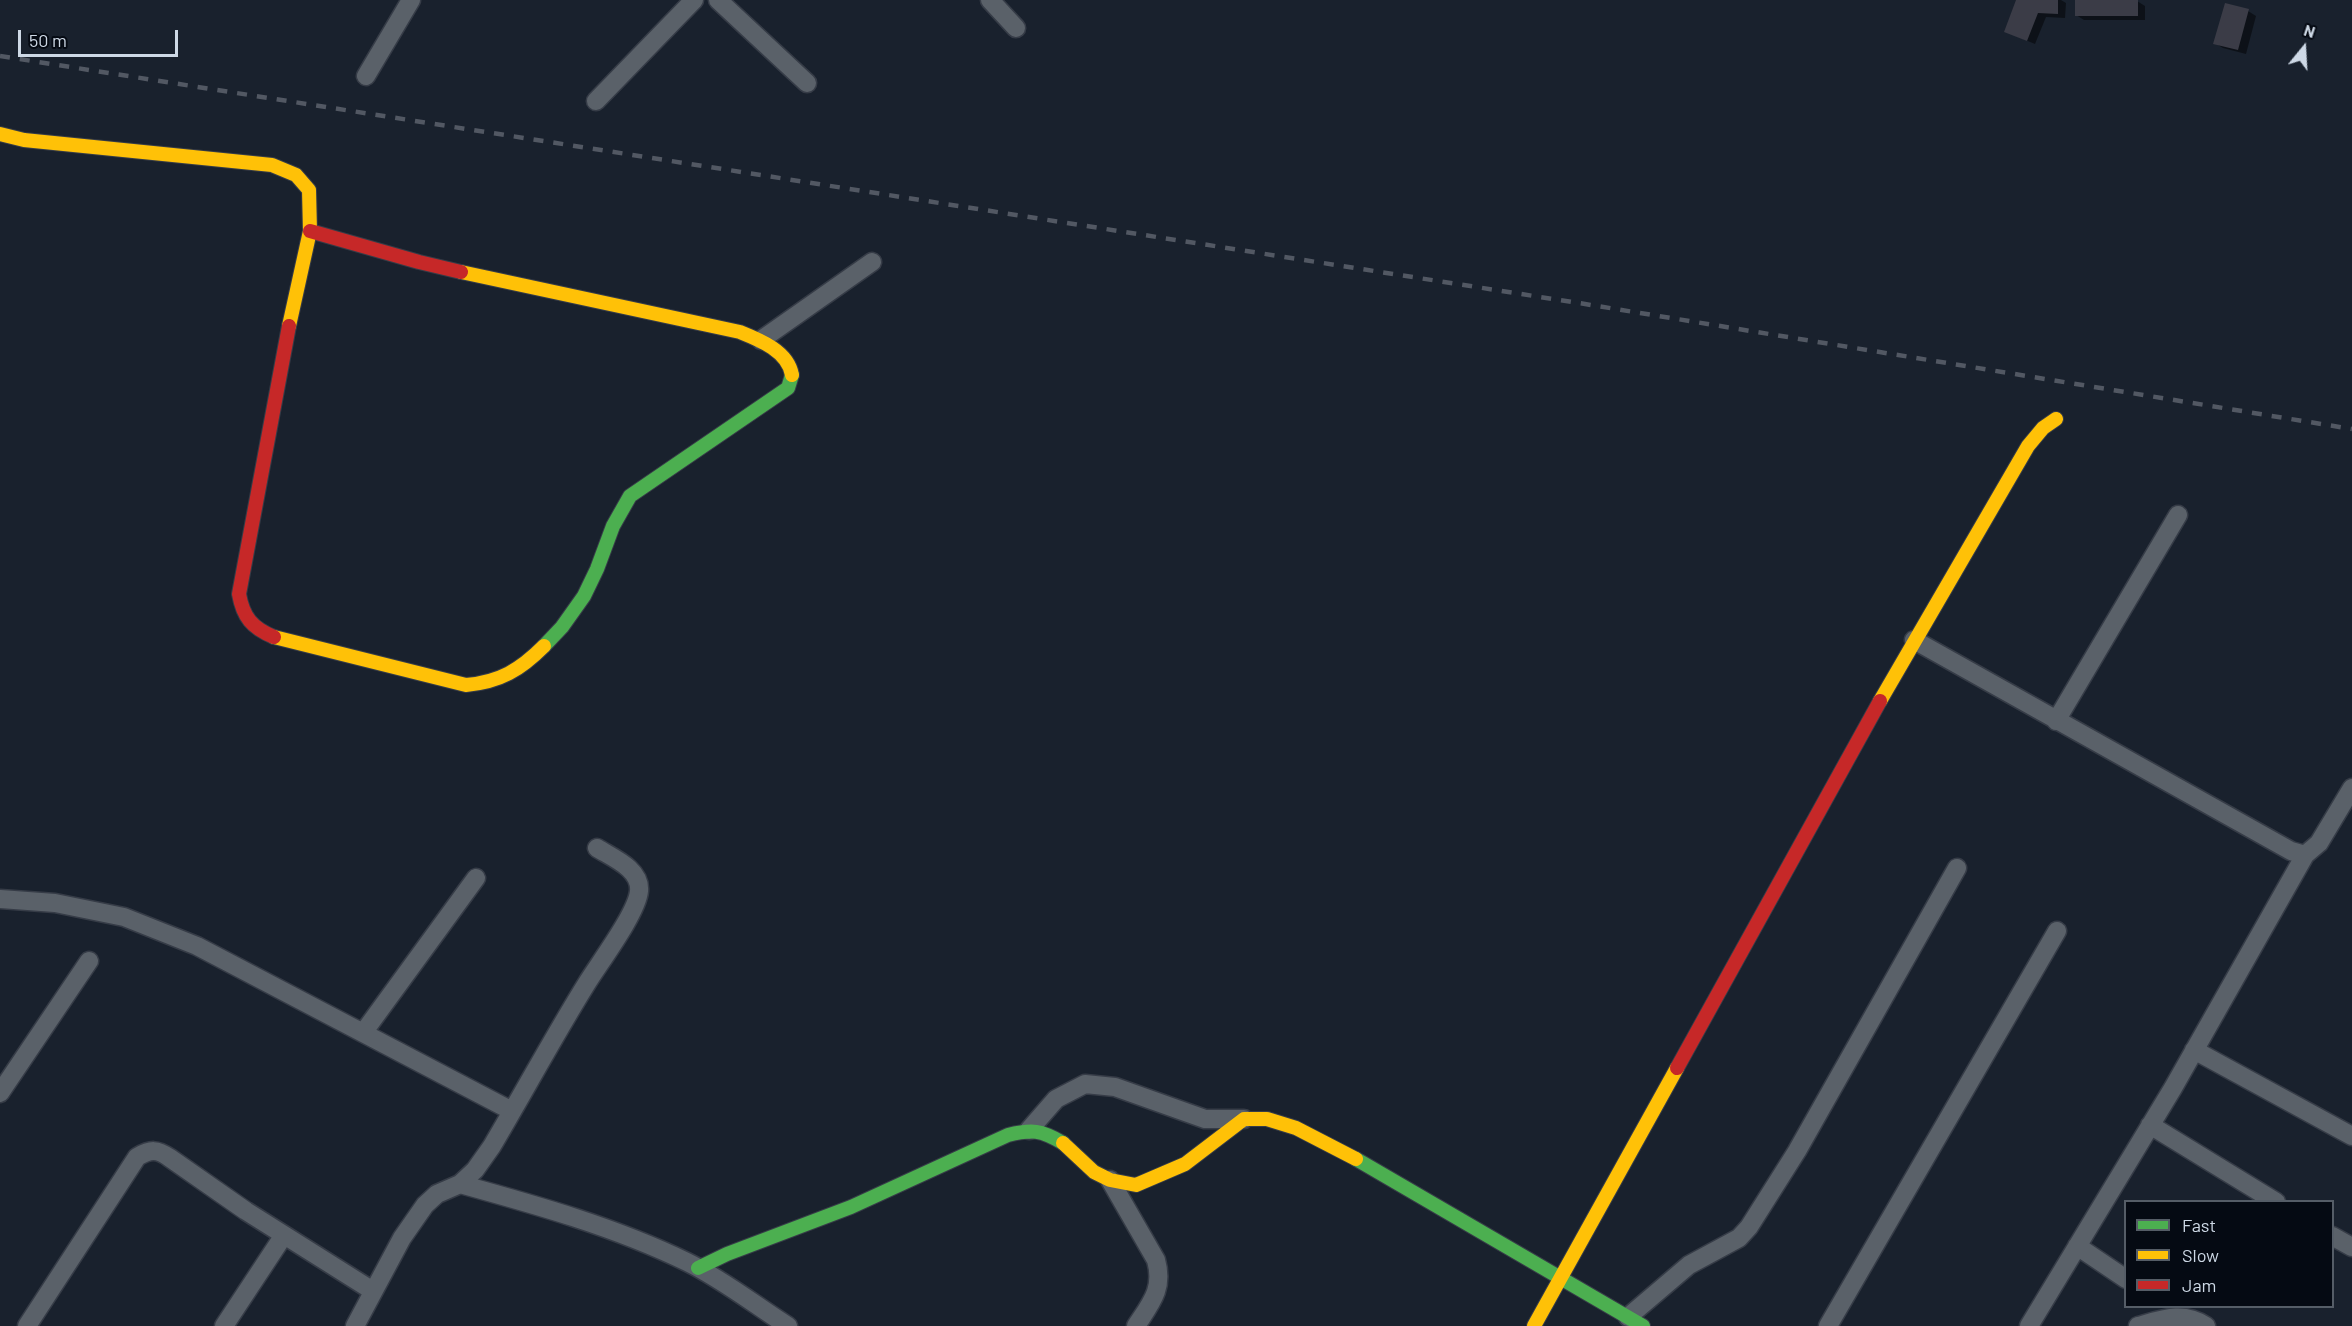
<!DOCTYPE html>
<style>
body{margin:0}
#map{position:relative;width:2352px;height:1326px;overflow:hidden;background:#19212d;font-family:Barlow,sans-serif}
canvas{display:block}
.legend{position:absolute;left:2124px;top:1200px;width:210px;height:108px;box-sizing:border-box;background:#050a13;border:2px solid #555d67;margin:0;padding:8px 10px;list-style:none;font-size:18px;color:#ced9e6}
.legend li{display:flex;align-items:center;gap:12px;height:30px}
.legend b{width:30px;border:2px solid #555d67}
.north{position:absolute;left:2274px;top:18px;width:60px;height:60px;-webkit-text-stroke:4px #050a13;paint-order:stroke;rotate:18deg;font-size:16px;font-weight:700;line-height:24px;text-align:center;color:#ced9e6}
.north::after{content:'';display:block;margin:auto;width:21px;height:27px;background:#ced9e6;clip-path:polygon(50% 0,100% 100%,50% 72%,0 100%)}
.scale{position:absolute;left:18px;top:30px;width:160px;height:27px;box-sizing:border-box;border:3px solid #ced9e6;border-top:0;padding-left:8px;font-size:18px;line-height:21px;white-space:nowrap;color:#ced9e6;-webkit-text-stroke:4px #050a13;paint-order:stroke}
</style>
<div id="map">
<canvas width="2352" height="1326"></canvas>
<ul class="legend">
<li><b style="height:8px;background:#4caf50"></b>Fast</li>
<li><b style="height:8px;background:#ffc107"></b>Slow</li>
<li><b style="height:8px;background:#c62828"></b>Jam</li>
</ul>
<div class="north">N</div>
<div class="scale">50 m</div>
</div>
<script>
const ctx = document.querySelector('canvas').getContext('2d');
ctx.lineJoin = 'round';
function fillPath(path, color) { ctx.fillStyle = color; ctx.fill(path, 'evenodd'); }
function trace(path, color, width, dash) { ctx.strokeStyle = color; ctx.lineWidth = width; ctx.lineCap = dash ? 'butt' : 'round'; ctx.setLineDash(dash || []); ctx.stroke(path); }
const shadow = new Path2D(`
 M2018 0H2061L2066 3 2065 18 2046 17 2035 44 2006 32Z
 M2137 1 2145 6V20H2084L2076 15Z
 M2248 11 2256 16 2246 54 2223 48 2215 43Z`);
const building = new Path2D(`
 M2016 0H2058V14L2038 13 2027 41 2004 32Z
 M2075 0H2138V16H2075Z
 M2225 3 2249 9 2238 50 2213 44Z`);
const street = new Path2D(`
 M718 0 807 83
 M990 0 1016 28
 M366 76 411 0
 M596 101 694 0
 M761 340 872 262
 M1914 640 2291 851 2305 855 2319 843 2352 788
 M2056 721 2178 515
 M0 899 55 903 124 917 197 946 512 1111
 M363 1033 476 878
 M2194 1050 2352 1136
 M0 1093 89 961
 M2150 1125 2276 1202
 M1029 1130 1056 1099 1085 1084 1115 1087 1205 1119H1244
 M1110 1180 1156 1260C1164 1289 1151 1303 1136 1326
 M460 1184C536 1205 615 1227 687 1262 722 1279 755 1305 788 1326
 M2332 1236 2352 1247
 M2077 1246 2126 1279
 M1628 1317 1689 1265 1739 1238 1749 1227 1797 1151 1957 868
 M27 1326 137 1157C151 1149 157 1149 170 1158L246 1211 373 1291
 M224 1326 284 1235
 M355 1326 402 1238 425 1205 437 1194 460 1184 475 1170 492 1146C524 1092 554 1036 587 983 600 962 637 913 639 891 641 869 613 858 597 848
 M1828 1326 2057 931
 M2029 1326 2173 1088 2305 855
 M2138 1326C2163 1319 2183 1311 2206 1326`);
const fast = new Path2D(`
 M544 646 562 627 584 596 597 569 613 526 630 496 788 388 792 375
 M1356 1159 1643 1326
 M698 1268 727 1254 851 1207 1008 1135C1032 1129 1041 1130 1063 1143`);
const slow = new Path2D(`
 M0 134 24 140 272 165 296 175 309 190 310 231 289 326
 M461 272 740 332C760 340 788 351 792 375
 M274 637 466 685C500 682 520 670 544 646
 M1880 701 2028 446 2043 428 2056 419
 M1063 1143 1094 1172 1110 1180 1136 1185 1185 1164 1244 1119H1267L1296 1128 1356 1159
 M1534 1326 1677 1068`);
const jam = new Path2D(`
 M310 231 419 262 461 272
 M274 637C252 628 243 617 239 594L289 326
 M1677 1068 1880 701`);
const rail = new Path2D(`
 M0 56 1585 304 2352 429`);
fillPath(shadow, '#0007');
fillPath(building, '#3b3c47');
trace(street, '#363c47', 21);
trace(fast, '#363c47', 16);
trace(slow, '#363c47', 16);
trace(jam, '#363c47', 16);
trace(street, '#5a6169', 18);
trace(fast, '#4caf50', 14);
trace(slow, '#ffc107', 14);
trace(jam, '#c62828', 14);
trace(rail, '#525863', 4.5, [10, 10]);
</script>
